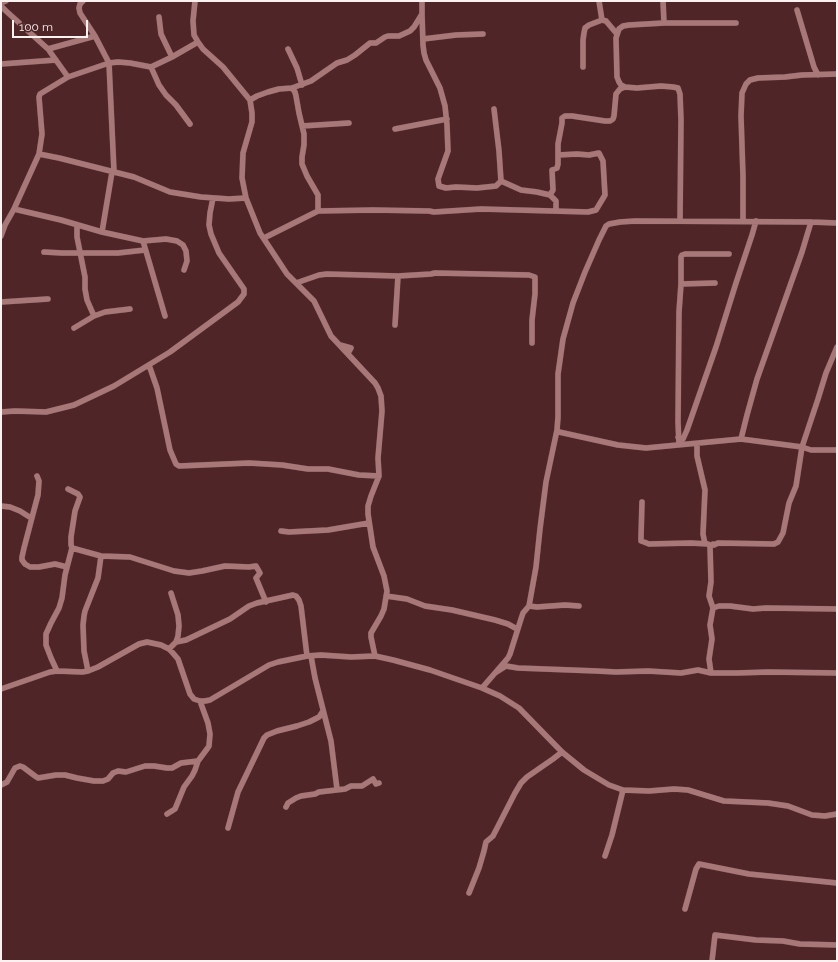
<!DOCTYPE html>
<html>
<head>
<meta charset="utf-8">
<style>
  body { margin:0 }
  #map { position:relative; width:838px; height:962px; overflow:hidden; background:#4f2527; font-family:Raleway,sans-serif }
  canvas { display:block }
  .frame { position:absolute; inset:0; border:2px solid #fcf1f1; pointer-events:none }
  .scale { position:absolute; left:12px; top:20px; width:76px; height:18px; box-sizing:border-box; border:2px solid #fcf1f1; border-top:0; padding-left:5px; font-size:12px; line-height:14px; white-space:nowrap; color:#fcf1f1; -webkit-text-stroke:3px #4f2527; paint-order:stroke }
</style>
</head>
<body>
<div id="map">
<canvas width="838" height="962"></canvas>
<div class="frame"></div>
<div class="scale">100 m</div>
</div>
<script>
const context = document.querySelector('canvas').getContext('2d');
context.lineJoin = 'round';
function toPath(rows) {
  const path = new Path2D();
  for (const r of rows) {
    path.moveTo(r[0], r[1]);
    for (let i = 2; i < r.length; i += 2) path.lineTo(r[i], r[i + 1]);
  }
  return path;
}
function trace(path, color, width, dash) {
  context.strokeStyle = color;
  context.lineWidth = width;
  context.lineCap = dash ? 'butt' : 'round';
  context.setLineDash(dash || []);
  context.stroke(path);
}
const minor = toPath([
  [83,1,80,4,79,8,80,13,95,36,109,63,114,172],
  [195,1,193,21,194,35,198,42,203,49,223,67,250,100,252,113,252,122,243,153,242,178,246,198,260,233,287,274,314,301,331,336,375,383,378,388,381,396,382,411,378,458,379,476,371,496,368,506,368,514,373,547,384,576,387,591,384,609,381,616,371,633,371,637,375,656],
  [599,1,602,20],
  [663,1,664,23,629,25,623,26,619,29,616,38,617,77,619,82,621,85,625,87,637,88,661,86,673,87,678,88,680,94,681,120,680,221],
  [1,3,6,1],
  [1,6,6,11,48,49,68,77],
  [797,10,814,67,818,75],
  [422,14,423,45,424,53,426,60,440,88,445,106,447,125,448,151,438,179,439,186,446,188,456,187,477,188,496,186,501,181,499,151,494,109],
  [159,17,161,34,172,57],
  [664,23,736,23],
  [423,39,456,35,483,34],
  [48,49,95,36],
  [288,49,297,68,302,85],
  [1,64,56,60],
  [151,67,159,85,166,95,176,105,190,124],
  [583,67,583,40,584,33,585,28,589,25,602,20,606,21,617,34],
  [292,88,295,92,296,96,299,113,304,134,304,145,302,157,302,164,307,176,318,195,318,211,373,210,429,211,434,212,481,209,588,212,596,210,605,195,603,161,599,153,589,155,577,154,558,155],
  [250,100,257,96,268,92,279,89,292,88,311,81,337,63,347,60,355,55,370,43,376,43,385,37,388,36,399,36,410,31,414,27,422,14,422,1],
  [302,126,349,123],
  [395,129,447,119],
  [39,154,59,158,134,177,170,192,201,197,229,199,246,198],
  [501,181,521,190,537,192,550,195],
  [14,209,61,220,102,232,143,241,166,239,177,241,183,245,186,251,187,261,184,270],
  [556,211,556,201,550,195,553,190,552,170,557,168,558,164,558,144,562,123,562,118,565,116,572,116,605,121,610,121,613,119,614,116,616,94,620,89,625,87],
  [743,221,743,176,741,116,742,93,746,84,750,80,758,78,785,77,802,75,837,74],
  [837,223,811,222,635,221,620,222,609,224,606,226,599,240,585,272,573,303,563,339,558,374,558,417,557,430,559,432,618,445,646,448,741,439,802,447,811,450,837,450],
  [77,225,77,237,85,277,85,289,87,300,94,316],
  [102,232,112,172],
  [1,236,5,225,14,209,39,154,42,134,39,97,40,94,68,77,109,63,118,62,130,63,151,67,172,57,198,42],
  [264,238,318,211],
  [143,241,165,316],
  [44,252,62,253,118,253,145,250],
  [296,283,299,282,319,275,327,274,398,276,431,274,435,273,529,275,535,277,535,294,532,320,532,343],
  [681,284,715,283],
  [1,302,48,299],
  [395,325,398,276],
  [74,328,94,316,105,312,130,309],
  [340,345,351,348,348,353],
  [149,365,157,388,170,450,176,464,179,466,249,463,282,465,308,469,328,469,359,475,379,476],
  [1,412,15,411,46,412,74,405,114,386,170,352,238,302,244,294,244,289,219,253,211,234,209,225,210,213,213,198],
  [678,437,683,439,687,430,716,347,736,283,752,235,756,221],
  [741,439,747,415,757,379,802,252,811,222],
  [697,444,697,456,705,490,703,534,705,544],
  [679,445,678,422,679,312,681,284,681,257,682,255,685,254,729,254],
  [37,476,39,481,38,495,34,510,24,548,22,557,22,560,25,564,30,567,39,567,55,564,67,567],
  [68,489,78,494,80,497,75,511,71,537,71,545,72,548,101,556,130,557,174,571,189,573,202,571,225,566,249,567,256,566,260,573,256,578,266,602],
  [642,502,641,537,641,541,644,542,649,544,691,543,708,544,710,546,713,544,714,545,718,543,774,544,778,542,783,533,789,503,796,486,802,447,818,399,826,373,837,347],
  [1,506,10,507,20,511,31,518],
  [281,531,289,532,328,530,369,523],
  [710,546,711,582,709,596,713,608,710,625,712,639,709,659,711,673],
  [171,593,178,615,179,626,178,636,176,642],
  [386,596,407,599,425,606,452,610,495,620,508,624,517,629],
  [529,606,536,567,540,529,546,482,557,430],
  [713,608,719,606,730,606,753,609,766,608,837,609],
  [169,649,176,642,186,640,230,619,249,606,257,603,293,595,296,596,299,600,301,606,307,656],
  [311,656,315,678,331,741,337,789],
  [57,671,51,658,46,645,46,634,51,623,59,608,62,598,65,575,72,548],
  [88,671,84,651,83,625,84,616,85,611,98,578,101,556],
  [495,673,506,666,518,668,597,671,616,672,648,671,681,673,698,670,711,673,737,673,768,672,837,673],
  [482,688,508,658,510,654,521,619,523,613,529,606,537,607,565,605,579,606],
  [1,689,50,672,57,671,82,672,88,671,98,667,139,644,147,642,161,645,169,649,172,652,178,659,190,694,194,699,200,701,205,701,210,700,269,665,278,662,307,656,321,655,351,657,375,656,393,660,430,670,482,688,500,696,519,708,562,752,584,770,609,785,623,790,649,791,674,789,688,790,724,801,768,803,788,806,812,815,825,816,837,814],
  [1,785,7,782,15,768,20,766,23,767,35,776,38,778,56,775,65,775,77,778,94,781,103,781,108,779,113,773,118,771,126,772,145,766,154,766,167,768,172,768,181,763,198,761],
  [286,807,288,803,296,798,301,796,315,794,319,792,345,789,351,786,362,786,373,779,376,784,379,783],
  [167,814,175,809,184,787,192,776,195,770,198,761,207,749,209,746,210,734,208,723,200,701],
  [228,828,238,792,264,738,267,735,277,731,297,726,309,722,319,717,323,711],
  [605,856,612,835,623,790],
  [469,893,479,868,484,851,486,842,493,836,515,793,521,783,527,777,553,759,562,752],
  [685,909,696,869,699,864,749,874,837,883],
  [712,961,715,935,756,940,783,941,800,944,837,945]
]);
trace(minor, '#634346', 6);
trace(minor, '#a87778', 5.5);
</script>
</body>
</html>
